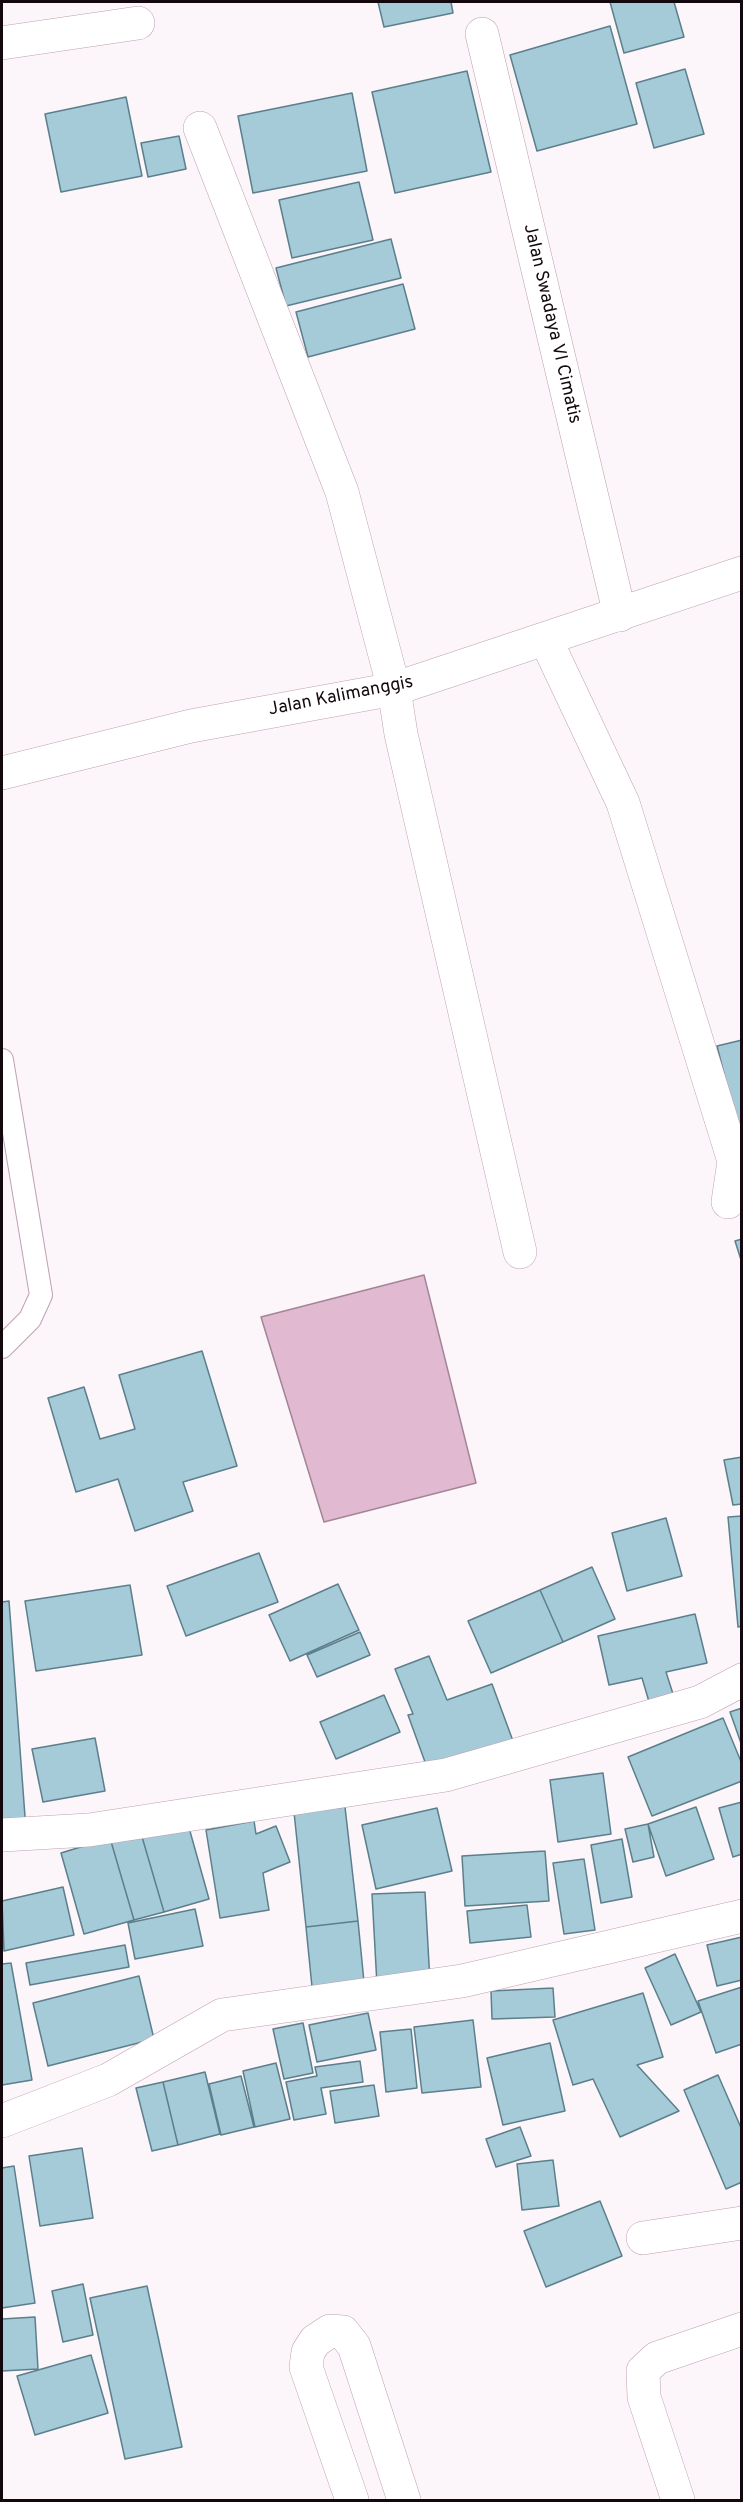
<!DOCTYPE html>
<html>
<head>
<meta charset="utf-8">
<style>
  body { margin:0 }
  #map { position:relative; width:743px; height:2502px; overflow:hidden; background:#fcf5f9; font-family:Overpass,sans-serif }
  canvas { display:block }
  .frame { position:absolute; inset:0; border:3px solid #12080e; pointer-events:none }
</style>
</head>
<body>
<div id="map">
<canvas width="743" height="2502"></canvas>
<div class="frame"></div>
</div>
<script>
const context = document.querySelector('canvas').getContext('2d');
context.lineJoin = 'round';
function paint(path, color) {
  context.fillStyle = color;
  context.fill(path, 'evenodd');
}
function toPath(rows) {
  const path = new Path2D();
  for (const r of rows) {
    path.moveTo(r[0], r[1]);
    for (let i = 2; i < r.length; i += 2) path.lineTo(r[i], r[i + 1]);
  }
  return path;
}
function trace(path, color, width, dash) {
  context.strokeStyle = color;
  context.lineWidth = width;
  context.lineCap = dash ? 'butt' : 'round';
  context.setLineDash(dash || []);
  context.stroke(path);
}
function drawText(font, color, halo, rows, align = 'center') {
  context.font = font + ' Overpass,sans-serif';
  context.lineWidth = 4.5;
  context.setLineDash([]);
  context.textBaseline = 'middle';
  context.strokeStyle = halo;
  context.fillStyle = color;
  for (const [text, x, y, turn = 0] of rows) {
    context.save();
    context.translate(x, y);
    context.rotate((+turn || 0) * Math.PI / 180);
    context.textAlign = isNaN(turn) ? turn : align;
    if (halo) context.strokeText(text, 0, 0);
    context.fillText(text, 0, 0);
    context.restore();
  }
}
const water = toPath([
  [424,1275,476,1483,324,1522,261,1317,424,1275]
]);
paint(water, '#e1bad1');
trace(water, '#a38596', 1.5);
const building = toPath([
  [378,2,451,2,453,13,384,27,378,2],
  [610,2,674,2,684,37,624,53,610,2],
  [610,26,637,124,537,151,510,55,610,26],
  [685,69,704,134,654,148,636,83,685,69],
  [467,71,491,172,395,193,372,92,467,71],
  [352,93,367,171,253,193,238,116,352,93],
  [126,97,142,176,61,192,45,114,126,97],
  [179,136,186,169,148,177,141,143,179,136],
  [359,182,373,240,292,258,279,200,359,182],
  [391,239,401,278,286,306,276,268,391,239],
  [403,284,415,329,308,357,296,312,403,284],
  [742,1040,742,1145,717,1046,742,1040],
  [742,1239,742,1263,735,1241,742,1239],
  [202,1351,237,1466,183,1482,193,1511,135,1531,118,1479,76,1492,48,1398,84,1387,100,1439,135,1429,119,1375,202,1351],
  [742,1457,742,1504,733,1505,724,1460,742,1457],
  [742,1516,742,1626,738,1627,728,1517,742,1516],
  [666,1518,682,1576,627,1591,612,1533,666,1518],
  [259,1553,278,1602,186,1636,167,1586,259,1553],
  [592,1567,615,1619,563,1642,540,1590,592,1567],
  [338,1584,359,1630,290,1661,269,1615,338,1584],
  [130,1585,142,1655,36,1671,25,1601,130,1585],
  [540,1590,563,1642,491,1673,468,1621,540,1590],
  [9,1601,26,1830,2,1832,2,1602,9,1601],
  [695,1614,707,1663,666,1672,674,1697,650,1705,642,1678,609,1685,598,1636,695,1614],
  [360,1632,370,1655,317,1677,307,1655,360,1632],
  [429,1656,447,1700,492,1684,513,1741,429,1773,408,1715,413,1714,395,1669,429,1656],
  [384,1695,400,1732,336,1759,320,1722,384,1695],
  [742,1708,742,1746,730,1712,742,1708],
  [723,1718,742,1764,742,1781,652,1816,628,1757,723,1718],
  [95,1738,105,1791,43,1802,32,1749,95,1738],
  [603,1773,611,1834,558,1842,550,1780,603,1773],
  [742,1802,742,1854,733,1857,719,1808,742,1802],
  [345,1807,358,1921,306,1927,294,1812,345,1807],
  [696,1807,714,1859,666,1876,648,1824,696,1807],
  [437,1808,452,1871,376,1889,362,1825,437,1808],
  [186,1817,209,1899,164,1912,140,1830,186,1817],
  [254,1821,256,1834,276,1826,290,1862,263,1873,269,1910,220,1918,206,1830,254,1821],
  [648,1824,654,1857,633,1862,625,1829,648,1824],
  [140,1830,164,1912,134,1920,110,1838,140,1830],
  [110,1838,134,1920,84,1934,61,1853,110,1838],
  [622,1839,632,1897,601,1903,591,1845,622,1839],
  [545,1851,549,1901,465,1906,462,1856,545,1851],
  [584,1859,595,1930,564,1934,553,1863,584,1859],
  [63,1887,74,1935,4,1951,2,1901,63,1887],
  [425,1892,430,1982,377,1985,372,1894,425,1892],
  [527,1905,531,1937,470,1943,467,1911,527,1905],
  [195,1909,203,1946,135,1959,128,1923,195,1909],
  [358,1921,365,1992,313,1997,306,1927,358,1921],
  [742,1937,742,1980,717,1986,707,1945,742,1937],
  [125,1945,129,1967,30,1985,26,1963,125,1945],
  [675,1954,701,2012,671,2025,645,1968,675,1954],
  [11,1963,32,2080,2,2085,2,1964,11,1963],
  [139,1976,154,2039,48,2066,33,2003,139,1976],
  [742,1987,742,2044,716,2053,698,2001,742,1987],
  [553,1988,555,2017,492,2019,491,1991,553,1988],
  [643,1993,663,2057,637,2065,679,2111,620,2137,593,2079,573,2085,553,2020,643,1993],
  [368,2013,376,2050,317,2062,309,2025,368,2013],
  [473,2020,481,2087,422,2093,414,2027,473,2020],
  [303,2023,313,2073,284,2079,273,2029,303,2023],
  [411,2029,417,2088,386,2092,380,2032,411,2029],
  [550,2043,565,2111,503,2125,487,2058,550,2043],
  [360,2061,363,2082,321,2088,326,2114,294,2120,286,2082,317,2076,315,2067,360,2061],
  [276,2063,290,2119,255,2127,243,2071,276,2063],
  [205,2072,220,2134,178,2145,163,2082,205,2072],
  [718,2075,742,2130,742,2182,726,2189,684,2090,718,2075],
  [241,2076,254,2127,221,2135,209,2084,241,2076],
  [163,2082,178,2145,152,2151,136,2088,163,2082],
  [374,2085,379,2116,335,2123,330,2091,374,2085],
  [520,2127,531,2156,496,2167,486,2139,520,2127],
  [82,2148,93,2218,40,2226,29,2156,82,2148],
  [553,2160,559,2206,522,2210,517,2164,553,2160],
  [14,2166,35,2303,2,2308,2,2168,14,2166],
  [600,2201,622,2256,546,2287,524,2231,600,2201],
  [83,2284,93,2335,63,2342,52,2291,83,2284],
  [147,2286,182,2447,125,2459,90,2298,147,2286],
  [35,2317,38,2369,2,2371,2,2319,35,2317],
  [91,2355,108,2413,35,2435,17,2376,91,2355]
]);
paint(building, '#a5cad8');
trace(building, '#5c7f8c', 1.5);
const lane = toPath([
  [2,1060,41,1295,30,1319,2,1347]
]);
const street = toPath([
  [482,34,620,615],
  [2,43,138,23],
  [200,128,342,492,394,689,401,734,520,1252],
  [546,640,623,803,734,1161,728,1202],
  [2,1835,89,1830,446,1775,700,1702,742,1680],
  [2,2121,108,2080,222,2015,462,1981,742,1916],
  [643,2238,742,2223],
  [352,2500,306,2367,308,2352,315,2341,330,2331,343,2332,354,2346,404,2500],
  [678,2500,644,2397,643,2371,657,2358,742,2329]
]);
const secondary = toPath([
  [2,773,191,726,394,689,742,573]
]);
trace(lane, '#bfa0b2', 24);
trace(street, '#bfa0b2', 34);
trace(secondary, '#bfa0b2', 34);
trace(lane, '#fff', 22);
trace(street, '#fff', 33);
trace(secondary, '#fff', 33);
drawText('18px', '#12080e', '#fff', [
  ["Jalan Swadaya VI Cimatis",551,324,77],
  ["Jalan Kalimanggis",341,697,-11]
]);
</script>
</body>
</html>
